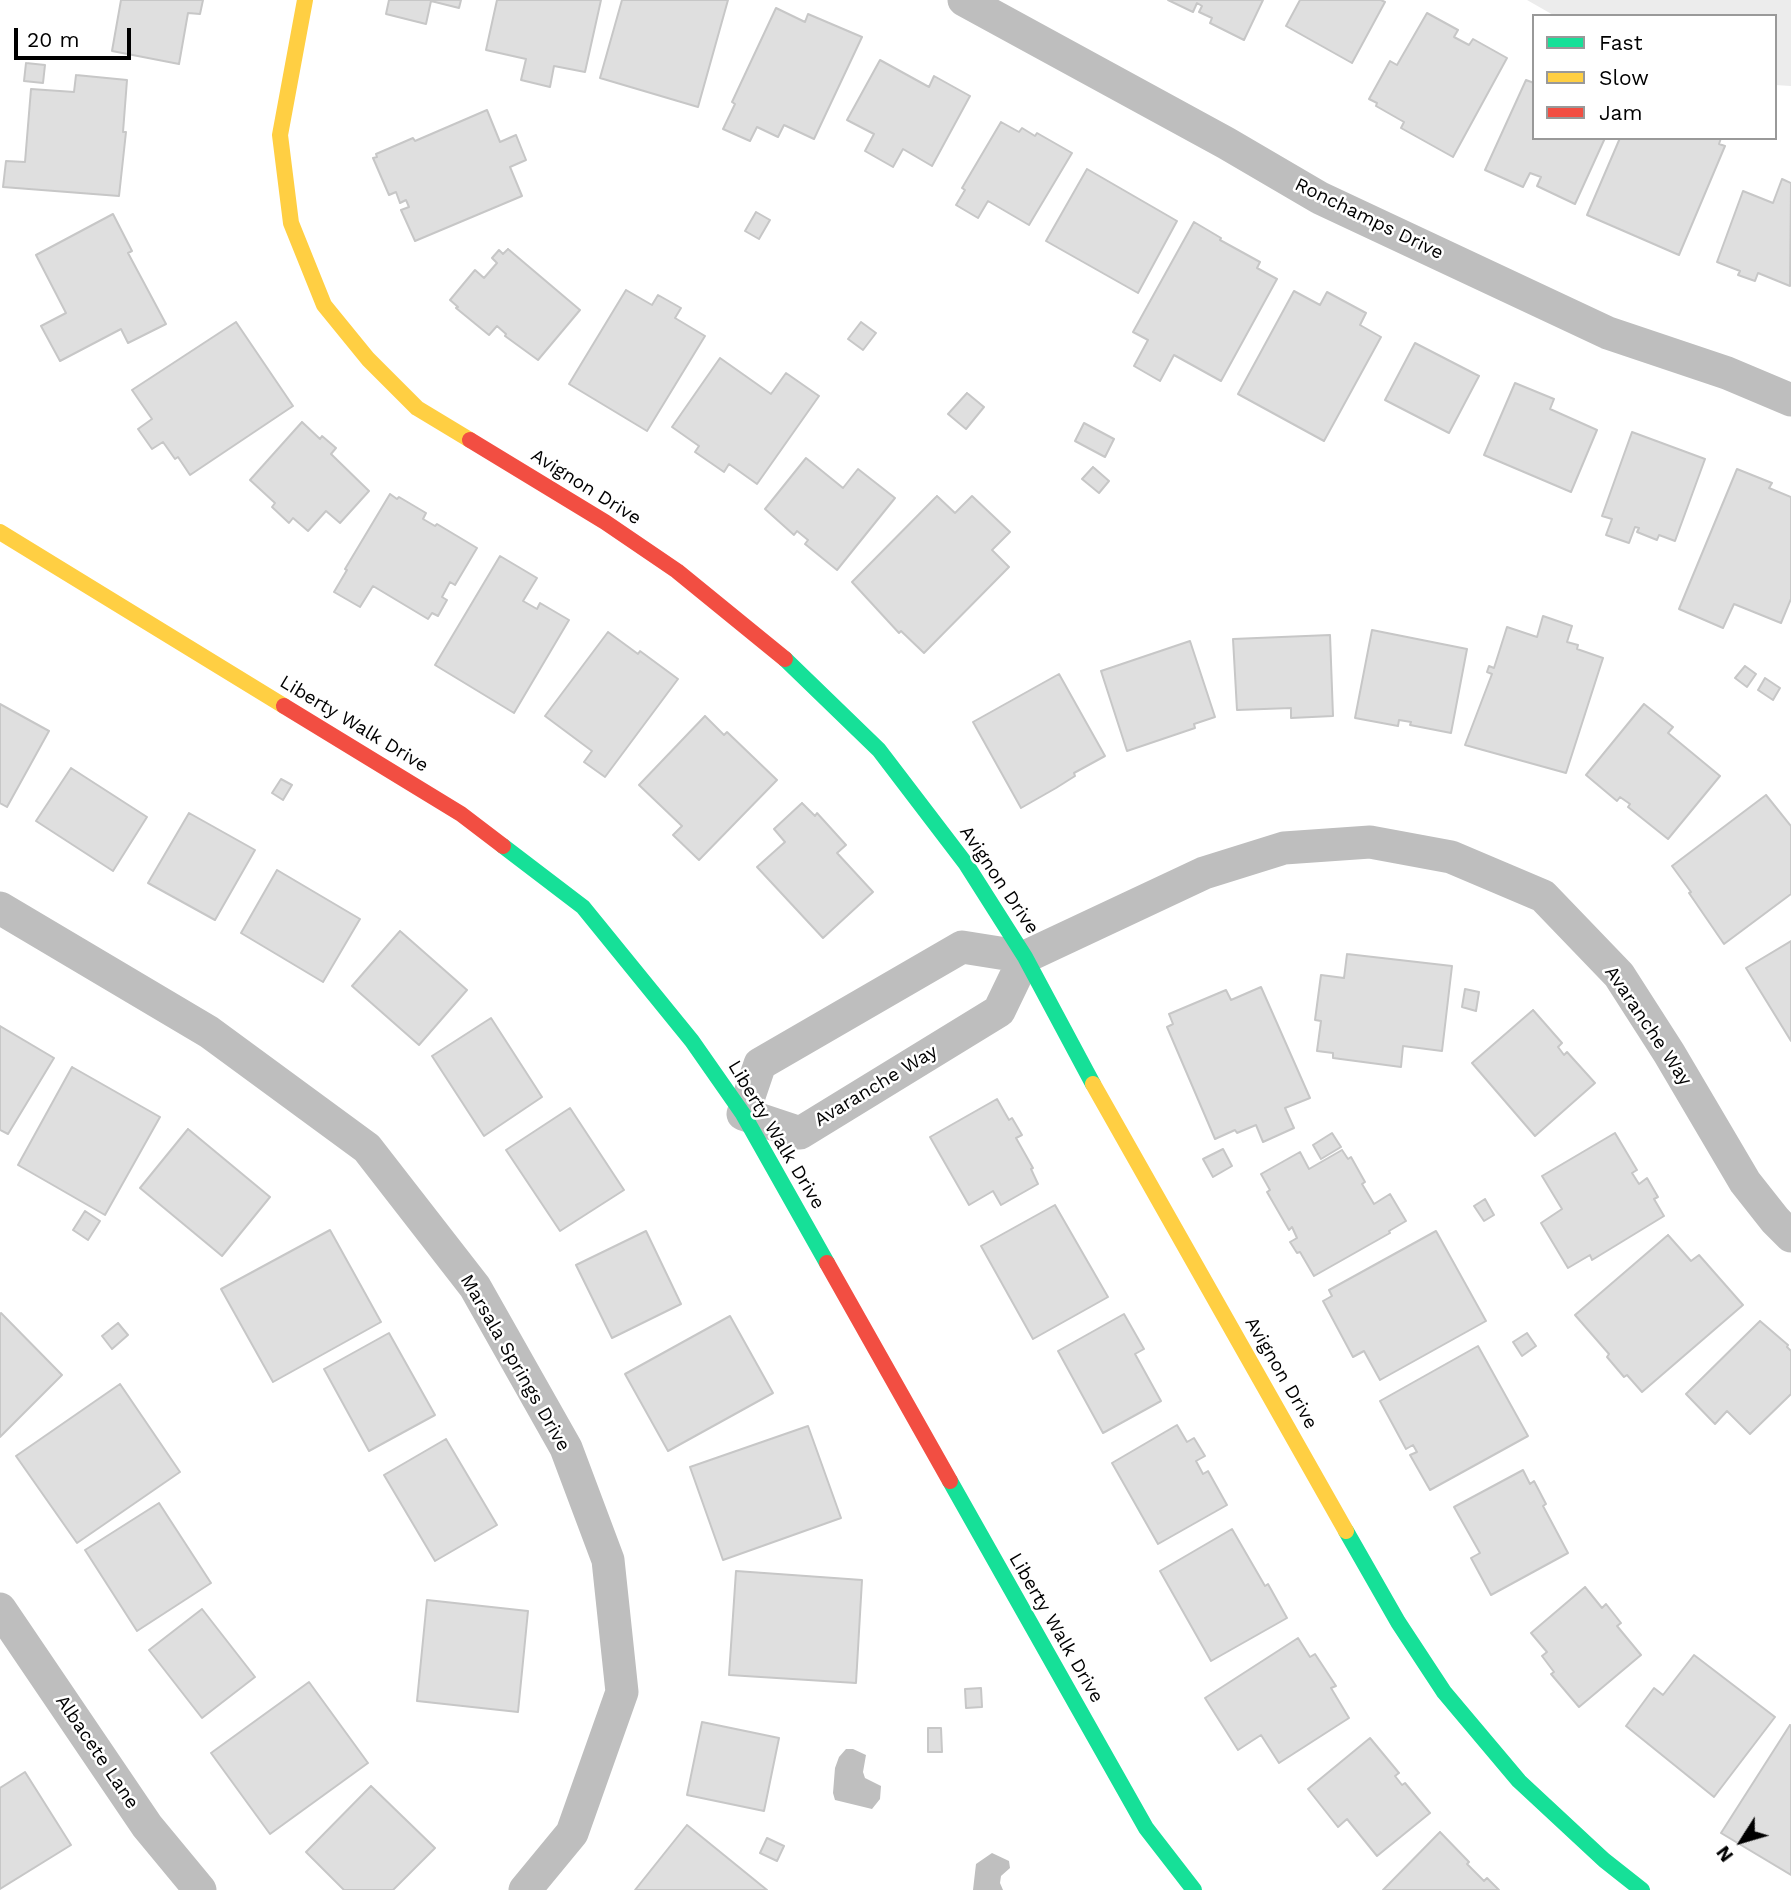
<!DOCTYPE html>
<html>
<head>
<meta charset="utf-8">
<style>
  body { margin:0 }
  #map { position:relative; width:1791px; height:1890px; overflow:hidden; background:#fff; font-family:"Work Sans",sans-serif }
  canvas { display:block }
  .legend { position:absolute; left:1532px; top:14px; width:245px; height:126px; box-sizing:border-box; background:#fff; border:2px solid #999; margin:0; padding:9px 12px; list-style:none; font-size:21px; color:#000 }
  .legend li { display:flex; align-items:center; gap:14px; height:35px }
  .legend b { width:35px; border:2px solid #999 }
  .north { position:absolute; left:1707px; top:1806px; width:70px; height:70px; -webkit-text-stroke:5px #fff; paint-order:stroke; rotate:233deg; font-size:19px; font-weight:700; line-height:28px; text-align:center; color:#000 }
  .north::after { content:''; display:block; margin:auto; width:24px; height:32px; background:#000; clip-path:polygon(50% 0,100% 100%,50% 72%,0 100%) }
  .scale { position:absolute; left:14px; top:28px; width:117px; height:32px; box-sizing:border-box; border:4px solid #000; border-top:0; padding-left:9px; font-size:21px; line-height:24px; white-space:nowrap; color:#000; -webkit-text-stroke:5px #fff; paint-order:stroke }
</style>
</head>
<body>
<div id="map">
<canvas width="1791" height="1890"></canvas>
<ul class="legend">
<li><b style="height:9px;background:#16e098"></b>Fast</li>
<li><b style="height:9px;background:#ffcf43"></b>Slow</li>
<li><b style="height:9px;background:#f24e42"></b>Jam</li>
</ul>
<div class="north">N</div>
<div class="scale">20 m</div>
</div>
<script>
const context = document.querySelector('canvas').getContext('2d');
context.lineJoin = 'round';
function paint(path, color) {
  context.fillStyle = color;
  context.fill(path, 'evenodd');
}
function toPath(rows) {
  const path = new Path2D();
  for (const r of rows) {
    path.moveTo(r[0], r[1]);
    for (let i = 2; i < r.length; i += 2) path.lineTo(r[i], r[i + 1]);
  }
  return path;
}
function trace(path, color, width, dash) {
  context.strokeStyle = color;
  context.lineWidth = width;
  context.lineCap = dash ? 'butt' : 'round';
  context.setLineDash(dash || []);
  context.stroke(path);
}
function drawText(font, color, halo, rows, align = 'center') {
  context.font = font + ' "Work Sans",sans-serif';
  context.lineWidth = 5;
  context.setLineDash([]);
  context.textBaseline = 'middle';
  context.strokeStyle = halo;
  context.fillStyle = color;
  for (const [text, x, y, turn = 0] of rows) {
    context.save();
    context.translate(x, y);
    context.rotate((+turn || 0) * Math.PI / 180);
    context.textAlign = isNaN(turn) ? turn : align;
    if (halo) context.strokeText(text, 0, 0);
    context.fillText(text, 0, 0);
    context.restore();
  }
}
paint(toPath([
  [1527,0,1791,0,1791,86,1775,85,1775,16,1555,16]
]), '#ececec');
paint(toPath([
  [846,1749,853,1749,866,1755,863,1772,865,1778,881,1786,880,1799,872,1809,835,1800,833,1793,835,1768,839,1757],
  [992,1853,1009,1861,1010,1868,1001,1876,1000,1883,1003,1890,973,1890,976,1864]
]), '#bfbfbf');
const building = toPath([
  [121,0,203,0,200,14,188,13,179,64,112,51,121,0],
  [389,0,461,0,459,8,431,1,426,24,386,14,389,0],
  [497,0,601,0,585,72,554,66,550,87,521,80,526,59,486,50,497,0],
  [622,0,728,0,698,107,600,78,622,0],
  [1168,0,1263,0,1244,40,1210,23,1212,18,1199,12,1202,6,1197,3,1193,12,1168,0],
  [1300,0,1381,0,1385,2,1352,63,1286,26,1300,0],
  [776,8,805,22,808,14,862,37,814,139,784,125,778,137,757,127,750,141,723,129,735,104,732,102,776,8],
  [1427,13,1458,30,1454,37,1469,45,1473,39,1507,58,1453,157,1401,128,1404,122,1376,106,1377,103,1369,99,1390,61,1397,65,1427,13],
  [880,60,929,87,934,76,970,96,932,166,903,149,893,167,865,151,874,134,847,120,880,60],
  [26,63,45,65,43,83,24,81,26,63],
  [76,75,127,80,123,132,126,132,119,196,3,187,6,161,25,162,31,89,74,92,76,75],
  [1526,80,1534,83,1534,138,1605,138,1575,204,1537,186,1541,177,1530,173,1523,187,1485,170,1526,80],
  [487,110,500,142,516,135,526,160,510,167,522,196,415,241,401,210,409,207,406,200,400,203,396,192,389,195,373,158,377,157,376,154,413,138,415,141,487,110],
  [1001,122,1019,132,1022,128,1035,136,1037,133,1072,153,1029,225,988,201,978,218,956,205,965,190,962,188,1001,122],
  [1620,138,1721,138,1719,144,1725,146,1679,255,1587,215,1620,138],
  [1087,169,1177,221,1138,293,1046,241,1087,169],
  [1782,179,1791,183,1790,286,1758,273,1755,281,1738,275,1740,271,1717,262,1743,191,1773,203,1782,179],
  [756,212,770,220,759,239,745,231,756,212],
  [113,214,132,251,128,253,166,324,128,343,121,329,60,361,41,326,66,313,36,255,113,214],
  [1194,222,1221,238,1220,240,1260,262,1257,268,1277,279,1221,381,1174,355,1160,381,1134,366,1148,340,1133,332,1194,222],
  [508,249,580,310,538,360,505,336,506,334,497,326,489,335,456,308,458,307,450,300,475,270,484,278,497,263,492,258,499,250,503,254,508,249],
  [626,290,652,305,658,295,681,308,675,318,705,336,647,431,569,384,626,290],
  [1294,291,1320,305,1327,292,1366,313,1360,325,1381,337,1324,441,1238,394,1294,291],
  [236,322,293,406,190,475,178,457,175,459,163,442,152,449,138,429,152,419,132,390,236,322],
  [861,322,876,333,863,350,848,339,861,322],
  [1415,343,1479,376,1449,433,1385,400,1415,343],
  [720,358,771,394,786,373,819,396,757,484,729,464,724,472,695,452,699,446,672,427,720,358],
  [1515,383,1554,399,1550,409,1597,430,1571,492,1484,455,1515,383],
  [967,393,984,407,966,429,948,414,967,393],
  [302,422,320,439,322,436,336,448,331,454,369,491,340,523,326,511,308,531,293,518,289,523,272,507,275,503,250,480,302,422],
  [1084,423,1114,439,1105,457,1075,441,1084,423],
  [1632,432,1705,459,1675,541,1659,535,1657,540,1637,532,1639,528,1635,527,1629,543,1606,535,1612,519,1602,516,1632,432],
  [806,458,843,488,858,469,895,498,837,570,805,544,808,540,797,531,794,535,765,509,806,458],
  [1093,467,1109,481,1099,493,1082,479,1093,467],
  [1737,469,1772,483,1769,488,1791,497,1791,599,1781,623,1734,604,1723,628,1679,609,1737,469],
  [390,494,397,499,399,497,426,513,423,519,435,526,437,524,477,548,455,585,450,582,442,597,447,600,438,616,432,613,428,619,373,586,360,607,334,592,347,570,345,569,390,494],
  [937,496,955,513,972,496,1010,532,992,550,1009,567,924,653,901,631,899,633,852,582,937,496],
  [500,556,537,578,523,601,537,609,540,603,569,620,514,713,435,665,500,556],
  [1543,616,1572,626,1567,642,1578,645,1577,649,1603,658,1566,773,1465,745,1492,674,1487,672,1489,666,1494,668,1507,627,1537,637,1543,616],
  [1372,630,1467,649,1451,733,1410,725,1411,722,1399,720,1398,726,1355,718,1372,630],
  [608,632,638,654,640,651,678,679,605,777,584,762,592,751,545,716,608,632],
  [1330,635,1333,716,1291,718,1291,708,1237,710,1233,639,1330,635],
  [1190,641,1215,717,1194,724,1195,728,1127,751,1101,671,1190,641],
  [1745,666,1756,674,1747,687,1735,678,1745,666],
  [1059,674,1105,756,1074,773,1075,776,1056,788,1021,808,973,722,1059,674],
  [1765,678,1780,688,1773,700,1758,690,1765,678],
  [0,704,49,731,7,807,0,803,0,704],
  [1644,704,1673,727,1668,733,1720,776,1668,839,1628,807,1630,804,1620,797,1617,801,1586,775,1644,704],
  [705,716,724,735,727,732,777,780,699,860,673,835,682,826,639,785,705,716],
  [71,768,147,817,113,871,36,821,71,768],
  [281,779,292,785,283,800,272,793,281,779],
  [1766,795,1791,826,1791,894,1724,944,1689,893,1691,892,1672,866,1766,795],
  [802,803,815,816,817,813,846,845,837,853,873,892,823,938,757,867,785,842,774,829,802,803],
  [189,813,255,850,215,920,148,883,189,813],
  [277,870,360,919,323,982,241,933,277,870],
  [400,931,467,990,419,1045,352,986,400,931],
  [1791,941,1791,1041,1746,968,1791,941],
  [1347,954,1452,966,1442,1051,1403,1046,1401,1067,1333,1058,1333,1053,1317,1051,1321,1021,1315,1020,1321,975,1344,978,1347,954],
  [1261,987,1310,1098,1285,1108,1294,1128,1263,1142,1256,1125,1237,1133,1235,1130,1215,1139,1167,1027,1173,1024,1169,1014,1226,990,1231,1000,1261,987],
  [1465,989,1479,992,1476,1011,1462,1007,1465,989],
  [1533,1010,1562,1043,1558,1047,1564,1055,1567,1052,1595,1083,1535,1136,1472,1063,1533,1010],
  [491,1018,542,1097,484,1136,432,1056,491,1018],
  [0,1026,54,1058,8,1134,0,1130,0,1026],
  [72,1067,160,1117,105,1215,18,1165,72,1067],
  [997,1099,1009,1120,1012,1118,1022,1135,1016,1138,1033,1168,1031,1169,1038,1184,1001,1205,993,1191,969,1205,930,1137,997,1099],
  [570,1108,624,1190,560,1231,506,1150,570,1108],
  [188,1129,270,1197,222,1256,140,1188,188,1129],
  [1332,1133,1341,1147,1321,1159,1313,1145,1332,1133],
  [1615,1133,1637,1170,1632,1173,1639,1184,1647,1178,1658,1197,1654,1199,1664,1216,1592,1260,1590,1255,1568,1268,1541,1223,1562,1209,1542,1176,1615,1133],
  [1223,1149,1232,1166,1213,1177,1203,1159,1223,1149],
  [1342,1150,1348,1159,1351,1157,1365,1182,1362,1184,1374,1204,1390,1194,1406,1221,1389,1231,1390,1233,1314,1276,1300,1252,1297,1253,1290,1242,1297,1238,1292,1227,1289,1230,1267,1192,1270,1190,1261,1174,1300,1152,1309,1169,1342,1150],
  [1485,1199,1494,1215,1484,1221,1474,1206,1485,1199],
  [1055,1205,1108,1297,1033,1339,981,1246,1055,1205],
  [85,1211,100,1221,88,1240,73,1230,85,1211],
  [330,1230,381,1322,273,1382,221,1289,330,1230],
  [646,1231,681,1304,612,1338,576,1265,646,1231],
  [1436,1231,1486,1321,1380,1380,1364,1351,1353,1357,1323,1301,1332,1296,1329,1290,1436,1231],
  [1668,1235,1691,1261,1699,1255,1743,1305,1642,1392,1627,1375,1624,1377,1607,1357,1609,1354,1575,1315,1668,1235],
  [1,1313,62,1375,0,1437,0,1314,1,1313],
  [1124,1314,1144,1349,1135,1354,1161,1401,1103,1433,1058,1351,1124,1314],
  [730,1316,773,1393,668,1451,625,1374,730,1316],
  [1760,1321,1788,1345,1787,1347,1791,1351,1791,1394,1750,1434,1727,1411,1715,1424,1686,1394,1760,1321],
  [118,1323,128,1335,112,1349,102,1336,118,1323],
  [389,1333,435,1415,369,1451,324,1369,389,1333],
  [1527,1333,1536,1346,1522,1356,1513,1342,1527,1333],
  [1478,1346,1528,1436,1430,1490,1410,1455,1417,1452,1413,1445,1406,1449,1380,1401,1478,1346],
  [120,1384,180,1472,77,1543,16,1456,120,1384],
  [1177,1425,1187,1442,1194,1438,1205,1456,1196,1461,1203,1474,1208,1471,1227,1505,1158,1544,1112,1463,1177,1425],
  [808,1426,841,1518,723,1560,690,1467,808,1426],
  [446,1439,497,1525,435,1561,384,1475,446,1439],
  [1523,1470,1530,1484,1534,1481,1546,1504,1543,1506,1568,1553,1491,1595,1471,1558,1480,1553,1454,1507,1523,1470],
  [159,1503,211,1583,137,1631,85,1550,159,1503],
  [1232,1529,1265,1586,1268,1584,1287,1618,1211,1661,1160,1571,1232,1529],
  [736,1571,862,1580,856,1683,729,1675,736,1571],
  [1585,1587,1602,1608,1606,1604,1621,1623,1617,1626,1641,1655,1579,1707,1551,1674,1554,1672,1542,1656,1547,1652,1531,1633,1585,1587],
  [427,1600,528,1611,518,1712,417,1701,427,1600],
  [202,1609,255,1677,202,1718,149,1650,202,1609],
  [1298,1638,1310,1657,1315,1654,1336,1686,1331,1688,1349,1718,1279,1763,1261,1735,1238,1750,1205,1698,1298,1638],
  [1694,1655,1775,1717,1714,1797,1626,1726,1654,1688,1663,1695,1694,1655],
  [309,1682,368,1763,270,1834,211,1753,309,1682],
  [981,1688,982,1707,966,1708,965,1689,981,1688],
  [702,1722,779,1738,764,1811,687,1795,702,1722],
  [1790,1725,1791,1726,1791,1875,1721,1833,1790,1725],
  [928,1728,941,1728,942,1752,928,1752,928,1728],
  [1370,1738,1399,1773,1395,1776,1402,1785,1405,1783,1430,1813,1377,1856,1347,1819,1338,1827,1308,1789,1370,1738],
  [25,1772,71,1845,0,1889,0,1788,25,1772],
  [371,1786,435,1848,393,1890,344,1890,306,1852,371,1786],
  [687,1825,767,1890,635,1890,687,1825],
  [1440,1832,1469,1862,1467,1864,1484,1881,1487,1878,1499,1890,1383,1890,1440,1832],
  [767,1838,784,1846,777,1861,760,1853,767,1838]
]);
paint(building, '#dfdfdf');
trace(building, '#c7c7c7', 2);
trace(toPath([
  [964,0,1226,143,1320,198,1608,333,1727,373,1791,400],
  [0,908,209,1032,367,1148,475,1287,566,1448,608,1560,622,1692,572,1833,525,1890],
  [1025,957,999,1011,800,1133,743,1114,760,1064,962,947,1025,957,1204,873,1284,848,1370,842,1451,857,1543,896,1619,975,1669,1053,1745,1182,1775,1220,1791,1236],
  [0,1609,147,1826,200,1890]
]), '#bebebe', 33);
trace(toPath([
  [785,659,879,750,966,864,1025,957,1093,1084],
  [503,846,583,907,692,1041,743,1114,827,1263],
  [950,1481,1146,1828,1194,1890],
  [1346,1531,1398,1622,1444,1692,1519,1781,1604,1860,1642,1890]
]), '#16e098', 16);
trace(toPath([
  [305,0,280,135,291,223,324,305,368,359,417,408,470,440],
  [0,532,284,706],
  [1093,1084,1346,1531]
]), '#ffcf43', 16);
trace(toPath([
  [470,440,605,522,677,571,785,659],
  [284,706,461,814,503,846],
  [827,1263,950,1481]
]), '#f24e42', 16);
drawText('19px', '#000', '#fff', [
  ["Ronchamps Drive",1369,219,26],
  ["Avignon Drive",586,487,32],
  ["Liberty Walk Drive",354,724,31],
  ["Avignon Drive",999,880,56],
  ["Avaranche Way",1648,1026,56],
  ["Avaranche Way",876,1086,-31],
  ["Liberty Walk Drive",776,1135,59],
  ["Marsala Springs Drive",515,1363,60],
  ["Avignon Drive",1281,1373,60],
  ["Liberty Walk Drive",1056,1628,60],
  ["Albacete Lane",97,1752,56]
]);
</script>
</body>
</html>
